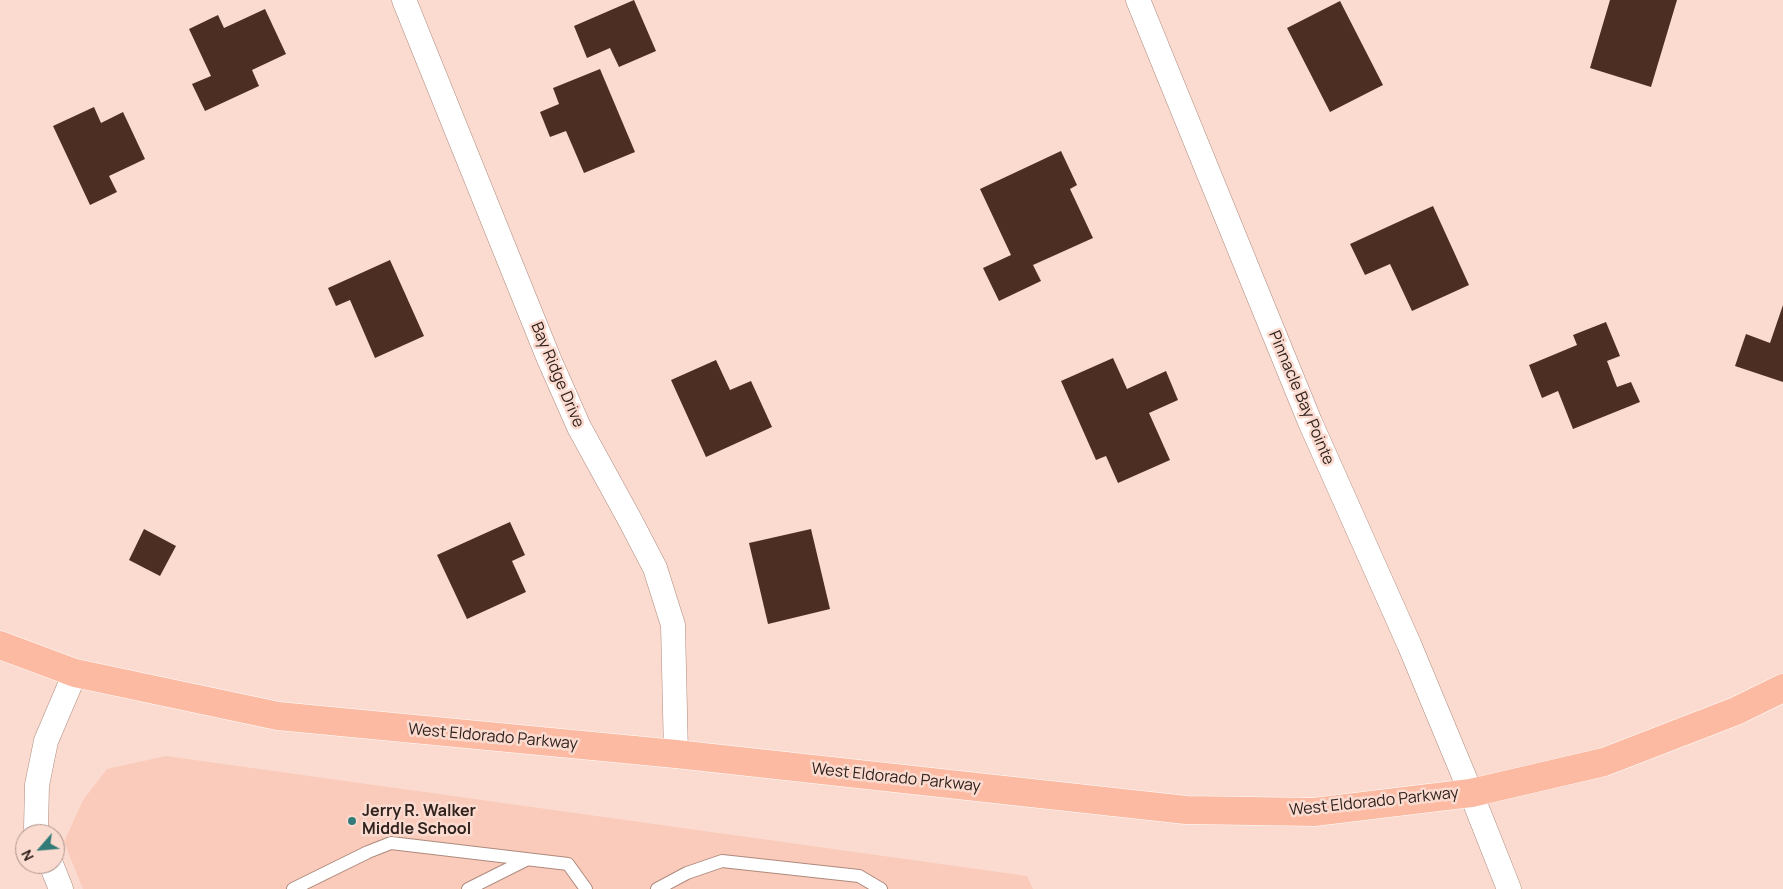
<!DOCTYPE html>
<html>
<head>
<meta charset="utf-8">
<style>
  body { margin:0 }
  #map { position:relative; width:1783px; height:889px; overflow:hidden; background:#fbdbd0; font-family:Manrope,sans-serif }
  canvas { display:block }
  .north { position:absolute; left:15px; top:824px; width:50px; height:50px; box-sizing:border-box; background:#fbdbd0; border:1px solid #aa9188; border-radius:50%; rotate:243deg; font-size:14px; font-weight:700; line-height:20px; text-align:center; color:#30221d }
  .north::after { content:''; display:block; margin:auto; width:18px; height:22px; background:#337b78; clip-path:polygon(50% 0,100% 100%,50% 72%,0 100%) }
</style>
</head>
<body>
<div id="map">
<canvas width="1783" height="889"></canvas>
<div class="north">N</div>
</div>
<script>
const context = document.querySelector('canvas').getContext('2d');
context.lineJoin = 'round';
function paint(path, color) {
  context.fillStyle = color;
  context.fill(path, 'evenodd');
}
function toPath(rows) {
  const path = new Path2D();
  for (const r of rows) {
    path.moveTo(r[0], r[1]);
    for (let i = 2; i < r.length; i += 2) path.lineTo(r[i], r[i + 1]);
  }
  return path;
}
function trace(path, color, width, dash) {
  context.strokeStyle = color;
  context.lineWidth = width;
  context.lineCap = dash ? 'butt' : 'round';
  context.setLineDash(dash || []);
  context.stroke(path);
}
function drawText(font, color, halo, rows, align = 'center') {
  context.font = font + ' Manrope,sans-serif';
  context.lineWidth = 5;
  context.setLineDash([]);
  context.textBaseline = 'middle';
  context.strokeStyle = halo;
  context.fillStyle = color;
  for (const [text, x, y, turn = 0] of rows) {
    context.save();
    context.translate(x, y);
    context.rotate((+turn || 0) * Math.PI / 180);
    context.textAlign = isNaN(turn) ? turn : align;
    if (halo) context.strokeText(text, 0, 0);
    context.fillText(text, 0, 0);
    context.restore();
  }
}
paint(toPath([
  [166,756,1027,876,1033,889,83,889,64,842,83,800,107,769]
]), '#facbba');
paint(toPath([
  [634,0,656,51,619,67,610,48,587,58,574,26],
  [1610,0,1677,0,1651,87,1590,68],
  [1340,1,1383,85,1330,112,1287,28],
  [265,9,286,54,252,70,259,86,205,111,192,84,211,76,189,29,218,15,224,28],
  [600,69,635,152,584,173,566,131,550,137,540,112,559,104,553,88],
  [94,107,101,123,123,112,145,159,109,176,117,192,90,205,53,126],
  [1061,151,1077,185,1070,189,1093,238,1033,265,1041,281,999,301,983,268,1011,255,980,189],
  [1433,206,1469,285,1412,311,1390,264,1365,275,1350,244],
  [390,260,424,336,375,358,350,300,336,306,328,288],
  [1783,305,1783,382,1735,366,1746,334,1770,343],
  [1606,322,1620,356,1607,361,1617,387,1631,382,1640,402,1573,429,1558,391,1542,398,1529,365,1577,345,1573,335],
  [1113,358,1127,389,1166,371,1178,400,1149,413,1170,460,1118,483,1106,456,1096,460,1061,381],
  [716,360,730,390,751,381,772,427,706,457,671,380],
  [510,522,525,555,512,561,526,592,467,619,437,555],
  [144,529,176,546,160,576,129,560],
  [811,529,830,609,768,624,749,543]
]), '#4c2e23');
const service = toPath([
  [293,889,368,852,391,843,568,864,586,889],
  [468,889,526,860],
  [657,889,687,873,722,861,859,876,881,889]
]);
const minor = toPath([
  [404,0,549,359,579,427,630,520,655,568,673,625,676,754],
  [1138,0,1310,422,1409,644,1471,793,1509,889],
  [39,834,36,828,37,785,46,741,75,673],
  [51,864,61,889]
]);
const primary = toPath([
  [0,645,75,673,278,716,676,754,1186,810,1314,812,1471,793,1604,762,1736,711,1783,688]
]);
trace(service, '#ae8a7d', 14);
trace(minor, '#ae8a7d', 25);
trace(primary, '#fff', 29);
trace(service, '#fff', 12);
trace(minor, '#fff', 24);
trace(primary, '#fbbaa1', 28);
for (const [x, y, r, color] of [
  [352,821,5,"#337b78"]
]) {
  const dot = new Path2D();
  dot.arc(x, y, r, 0, 2 * Math.PI);
  context.fillStyle = color;
  context.fill(dot);
  trace(dot, '#fbdbd0', 2);
}
drawText('16px', '#30221d', '#fbdbd0', [
  ["Bay Ridge Drive",557,375,67],
  ["Pinnacle Bay Pointe",1301,398,67],
  ["West Eldorado Parkway",493,737,5],
  ["West Eldorado Parkway",896,778,6],
  ["West Eldorado Parkway",1374,802,-6]
]);
drawText('bold 16px', '#30221d', '#fbdbd0', [
  ["Jerry R. Walker",362,812],
  ["Middle School",362,830]
], 'left');
</script>
</body>
</html>
